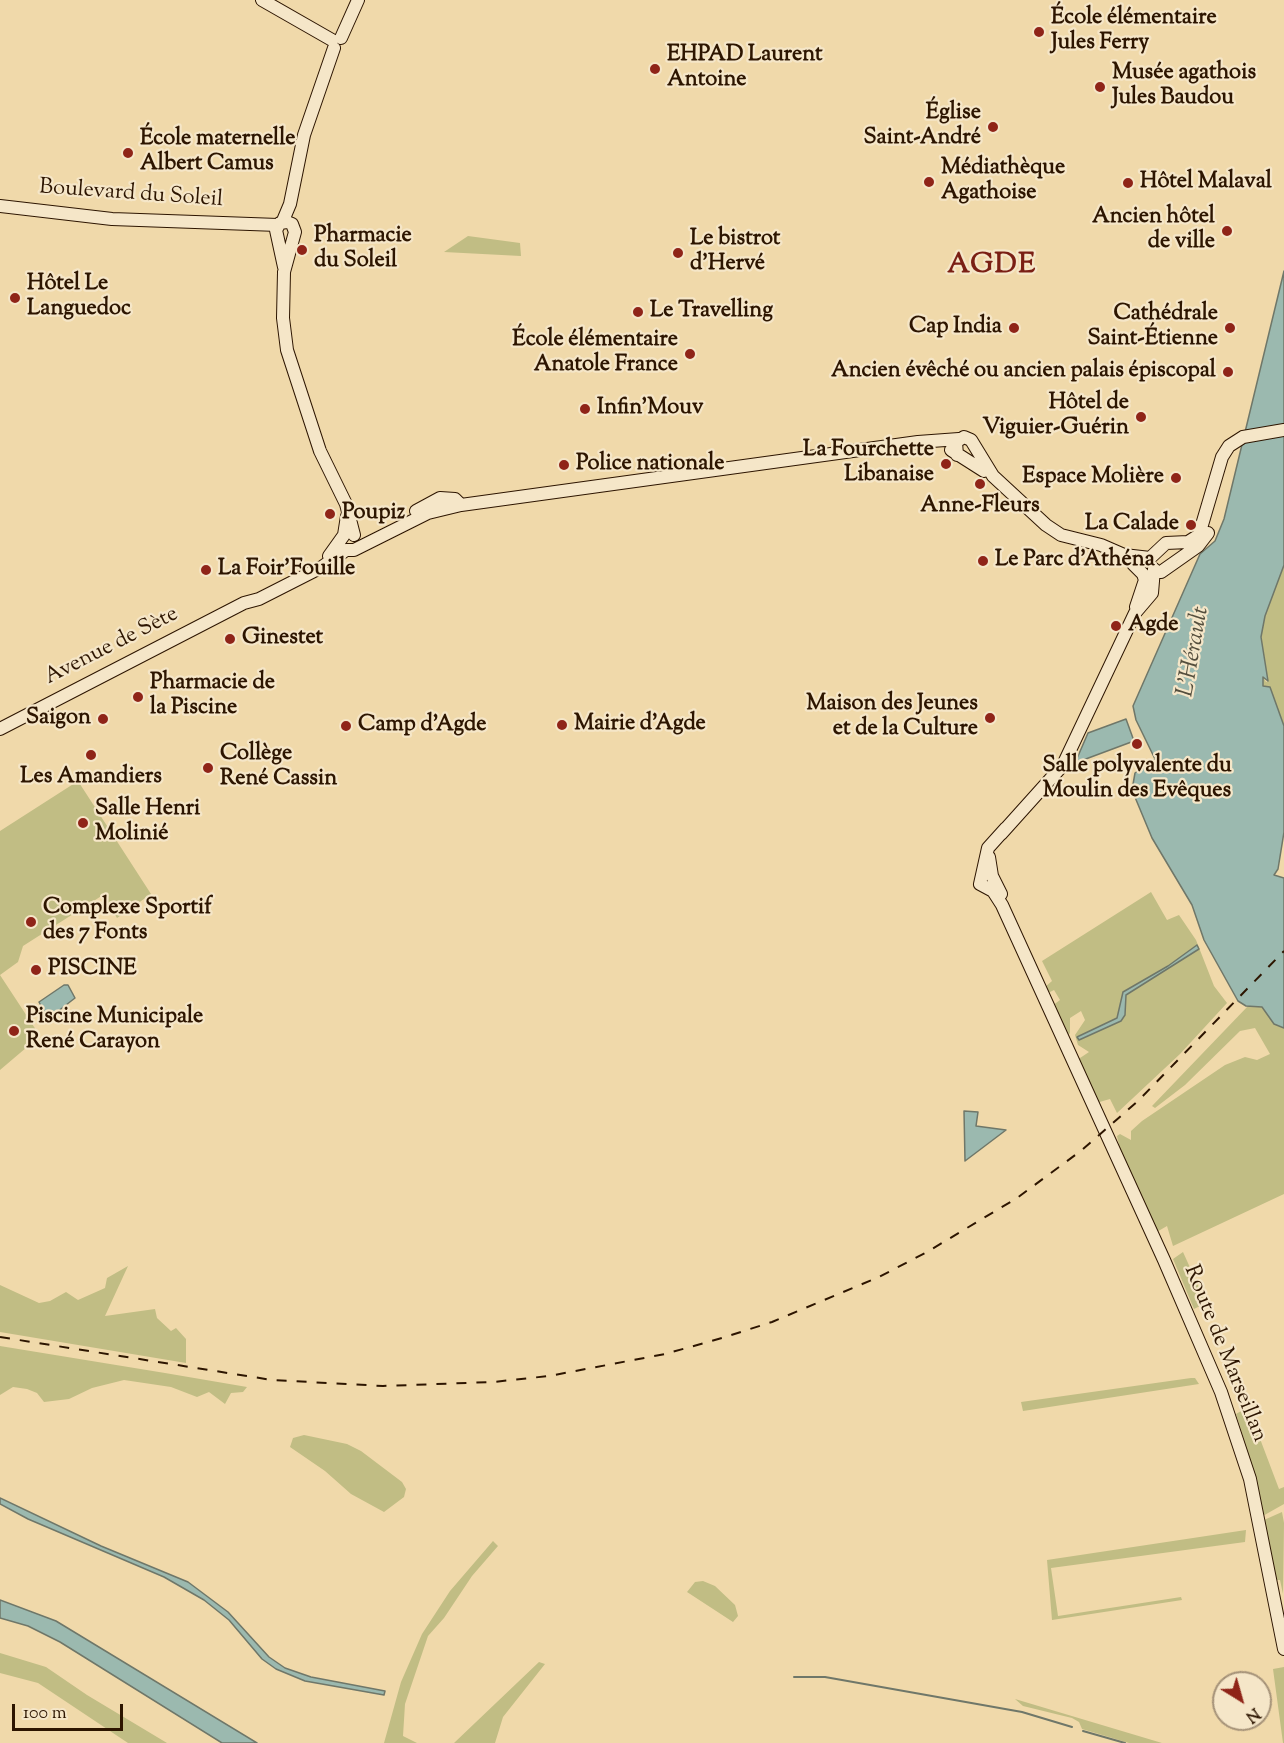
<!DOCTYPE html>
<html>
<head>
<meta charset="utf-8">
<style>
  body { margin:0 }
  #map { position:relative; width:1284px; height:1743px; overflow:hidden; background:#f0d9aa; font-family:"Sorts Mill Goudy",serif }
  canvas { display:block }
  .north { position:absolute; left:1212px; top:1671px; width:60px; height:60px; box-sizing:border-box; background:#f5e6c8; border:2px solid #a59278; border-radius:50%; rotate:143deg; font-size:16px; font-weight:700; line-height:24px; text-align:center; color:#2d1500 }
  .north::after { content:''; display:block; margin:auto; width:21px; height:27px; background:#8f2418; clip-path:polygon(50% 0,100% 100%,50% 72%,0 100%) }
  .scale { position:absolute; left:12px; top:1704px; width:111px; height:27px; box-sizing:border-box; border:3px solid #2d1500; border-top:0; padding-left:8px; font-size:18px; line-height:21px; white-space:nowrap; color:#2d1500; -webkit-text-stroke:4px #f5e6c8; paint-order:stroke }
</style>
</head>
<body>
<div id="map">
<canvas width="1284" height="1743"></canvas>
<div class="north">N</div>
<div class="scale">100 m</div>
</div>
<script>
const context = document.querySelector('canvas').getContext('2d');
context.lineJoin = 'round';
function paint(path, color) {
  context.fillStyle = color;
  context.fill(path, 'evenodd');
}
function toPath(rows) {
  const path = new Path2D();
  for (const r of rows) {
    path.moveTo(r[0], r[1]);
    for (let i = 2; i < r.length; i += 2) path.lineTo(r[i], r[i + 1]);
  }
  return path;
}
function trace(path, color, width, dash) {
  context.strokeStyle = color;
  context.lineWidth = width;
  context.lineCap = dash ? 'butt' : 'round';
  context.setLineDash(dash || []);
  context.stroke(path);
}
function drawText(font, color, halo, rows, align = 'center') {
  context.font = font + ' "Sorts Mill Goudy",serif';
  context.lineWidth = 4.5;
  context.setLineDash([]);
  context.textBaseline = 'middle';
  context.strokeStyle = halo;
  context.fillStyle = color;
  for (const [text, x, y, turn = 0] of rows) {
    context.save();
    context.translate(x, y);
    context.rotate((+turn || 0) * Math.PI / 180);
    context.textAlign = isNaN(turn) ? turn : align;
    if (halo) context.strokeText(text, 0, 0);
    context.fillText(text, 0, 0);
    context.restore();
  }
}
paint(toPath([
  [468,236,520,243,521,256,444,252],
  [1284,565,1284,726,1270,688,1263,686,1262,675,1266,682,1268,681,1261,637,1265,616],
  [78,781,151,894,117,918,103,895,23,946,18,962,0,975,40,1036,0,1070,0,831],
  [1151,892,1167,920,1179,915,1196,940,1214,986,1227,1003,1180,1054,1117,1113,1110,1099,1096,1103,1077,1060,1089,1052,1078,1045,1075,1035,1085,1020,1081,1011,1070,1018,1070,1033,1066,1037,1052,1006,1060,1000,1054,990,1048,993,1045,987,1052,981,1042,961],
  [1248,1006,1263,1007,1274,1024,1284,1028,1284,1194,1173,1246,1167,1226,1155,1233,1122,1159,1117,1136,1120,1134,1131,1140,1131,1131,1142,1121,1225,1065,1245,1057,1257,1060,1270,1054,1255,1028,1240,1031,1185,1085,1155,1108,1152,1106],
  [1183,1252,1206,1303,1194,1309,1173,1259],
  [128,1266,105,1316,155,1309,157,1318,171,1331,176,1328,186,1339,186,1363,0,1332,0,1285,39,1303,50,1301,66,1292,78,1300,105,1288,107,1278],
  [0,1346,165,1373,247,1387,243,1392,231,1393,225,1404,209,1392,197,1397,171,1387,124,1380,92,1388,69,1399,44,1402,37,1393,27,1389,13,1387,0,1395],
  [1191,1378,1195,1378,1199,1384,1023,1411,1021,1402],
  [1248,1407,1279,1489,1284,1487,1284,1504,1261,1517,1252,1466,1236,1414],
  [304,1435,347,1444,361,1451,402,1482,406,1489,404,1497,384,1512,351,1494,325,1471,290,1447,293,1438],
  [1282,1512,1284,1523,1283,1594,1280,1580,1274,1580,1264,1520],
  [1246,1530,1245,1542,1051,1568,1058,1616,1181,1597,1182,1600,1052,1620,1047,1560],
  [493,1541,498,1546,472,1576,444,1618,428,1636,405,1704,403,1736,417,1743,384,1743,401,1682,422,1634,450,1591],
  [703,1581,715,1586,735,1605,738,1616,733,1622,687,1592,695,1582],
  [0,1653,46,1667,87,1695,167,1743,128,1743,38,1683,0,1673],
  [539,1662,545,1664,503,1717,495,1743,454,1743],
  [1284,1667,1284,1743,1283,1743,1273,1669],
  [1015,1699,1162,1743,1129,1743,1082,1729,1079,1722,1072,1718,1023,1706]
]), '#c1bd84');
const water = toPath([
  [1284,271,1284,565,1265,616,1261,637,1268,681,1263,677,1263,686,1270,687,1284,726,1284,832,1278,869,1274,875,1284,878,1284,1028,1274,1024,1262,1007,1246,1006,1238,1001,1204,940,1192,905,1152,838,1132,790,1135,773,1155,759,1136,720,1133,706,1200,554,1215,541,1224,519,1284,271],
  [1126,719,1134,741,1075,763,1088,733,1126,719],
  [1197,945,1199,949,1126,995,1125,1015,1121,1021,1079,1040,1077,1037,1117,1018,1123,992,1168,966,1197,945],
  [64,985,68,985,75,998,48,1019,39,1002,64,985],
  [964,1111,978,1112,976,1126,1006,1130,965,1161,964,1111],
  [0,1498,101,1546,188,1582,228,1612,269,1657,285,1668,311,1677,385,1691,384,1695,305,1681,276,1669,262,1659,229,1620,204,1600,164,1577,28,1519,0,1504,0,1498],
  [0,1600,56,1621,257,1743,222,1743,60,1642,28,1626,0,1618,0,1600]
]);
paint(water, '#9bb9af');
trace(water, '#6f7769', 1.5);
trace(toPath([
  [794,1677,825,1677,1022,1712,1072,1727],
  [1083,1731,1125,1743]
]), '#6f7769', 2);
const secondary = toPath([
  [262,0,332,40],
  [341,38,358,0],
  [0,206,112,219,278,225],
  [282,223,290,204,304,135,334,48],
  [284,267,276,230,280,223,287,222,292,224,295,232,284,272,283,318,287,350,320,451,346,504,354,535],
  [951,450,984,471],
  [957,455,956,442,964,437,971,440,993,476,1046,525,1061,535,1101,545,1124,555,1150,558],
  [416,511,440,498,455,499,461,505],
  [329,556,344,535,347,516],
  [1150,558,1166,543,1188,542,1199,535,1222,457,1229,446,1243,437,1284,430],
  [1133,564,1143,574,1145,580,1136,607],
  [1161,572,1198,546,1208,533],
  [0,729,244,603,259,599,322,567,346,550,354,550,428,513,461,505,918,442,959,439],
  [1006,828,988,848,980,884,993,891,1002,905,1164,1260,1221,1392,1250,1479,1284,1649],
  [1001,834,1063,765,1135,613,1152,593,1154,569],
  [989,857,992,876,1001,894]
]);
trace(secondary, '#2d1500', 14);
trace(secondary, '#f5e6c8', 12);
trace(toPath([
  [0,1337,272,1380,383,1386,493,1382,549,1376,665,1354,722,1338,772,1322,879,1277,927,1252,1017,1198,1082,1150,1138,1101,1284,951]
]), '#2d1500', 2, [10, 10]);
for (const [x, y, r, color] of [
  [1039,32,6,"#8f2418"],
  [655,69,6,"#8f2418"],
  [1100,87,6,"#8f2418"],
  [993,127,6,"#8f2418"],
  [128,153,6,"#8f2418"],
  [929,182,6,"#8f2418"],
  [1128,183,6,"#8f2418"],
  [1227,231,6,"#8f2418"],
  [302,250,6,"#8f2418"],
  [678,253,6,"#8f2418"],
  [15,298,6,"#8f2418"],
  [638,312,6,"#8f2418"],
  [1014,328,6,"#8f2418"],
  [1230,328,6,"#8f2418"],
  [690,354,6,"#8f2418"],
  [1228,372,6,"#8f2418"],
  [585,409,6,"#8f2418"],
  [1141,417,6,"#8f2418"],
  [946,464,6,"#8f2418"],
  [564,465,6,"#8f2418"],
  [1176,478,6,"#8f2418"],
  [980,484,6,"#8f2418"],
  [330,514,6,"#8f2418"],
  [1191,525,6,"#8f2418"],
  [983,561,6,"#8f2418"],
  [206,570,6,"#8f2418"],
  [1116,626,6,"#8f2418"],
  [230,639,6,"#8f2418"],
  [138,697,6,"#8f2418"],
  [990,718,6,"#8f2418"],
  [103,719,6,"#8f2418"],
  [562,725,6,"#8f2418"],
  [346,726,6,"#8f2418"],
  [1137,744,6,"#8f2418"],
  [91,755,6,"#8f2418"],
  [208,768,6,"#8f2418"],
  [83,823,6,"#8f2418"],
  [31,922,6,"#8f2418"],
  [36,970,6,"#8f2418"],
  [14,1031,6,"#8f2418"]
]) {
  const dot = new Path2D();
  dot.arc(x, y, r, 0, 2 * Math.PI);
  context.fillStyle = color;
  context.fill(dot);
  trace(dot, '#f5e6c8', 2);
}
drawText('bold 22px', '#2d1500', '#f5e6c8', [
  ["École élémentaire",1051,19],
  ["Jules Ferry",1051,44],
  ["EHPAD Laurent",667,56],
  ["Antoine",667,81],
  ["Musée agathois",1112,74],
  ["Jules Baudou",1112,99],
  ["Église",981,114,"right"],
  ["Saint-André",981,139,"right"],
  ["École maternelle",140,140],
  ["Albert Camus",140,165],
  ["Médiathèque",941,169],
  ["Agathoise",941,194],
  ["Hôtel Malaval",1140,183],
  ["Ancien hôtel",1215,218,"right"],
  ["de ville",1215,243,"right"],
  ["Pharmacie",314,237],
  ["du Soleil",314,262],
  ["Le bistrot",690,240],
  ["d'Hervé",690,265],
  ["Hôtel Le",27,285],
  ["Languedoc",27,310],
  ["Le Travelling",650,312],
  ["Cathédrale",1218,315,"right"],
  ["Saint-Étienne",1218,340,"right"],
  ["Cap India",1002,328,"right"],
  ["École élémentaire",678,341,"right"],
  ["Anatole France",678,366,"right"],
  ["Ancien évêché ou ancien palais épiscopal",1216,372,"right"],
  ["Hôtel de",1129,404,"right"],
  ["Viguier-Guérin",1129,429,"right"],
  ["Infin'Mouv",597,409],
  ["La Fourchette",934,451,"right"],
  ["Libanaise",934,476,"right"],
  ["Police nationale",576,465],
  ["Espace Molière",1164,478,"right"],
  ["Anne-Fleurs",980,507,"center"],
  ["Poupiz",342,514],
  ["La Calade",1179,525,"right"],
  ["Le Parc d'Athéna",995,561],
  ["La Foir'Fouille",218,570],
  ["Agde",1128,626],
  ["Ginestet",242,639],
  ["Pharmacie de",150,684],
  ["la Piscine",150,709],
  ["Maison des Jeunes",978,705,"right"],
  ["et de la Culture",978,730,"right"],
  ["Saigon",91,719,"right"],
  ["Mairie d'Agde",574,725],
  ["Camp d'Agde",358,726],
  ["Collège",220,755],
  ["René Cassin",220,780],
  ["Salle polyvalente du",1137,767,"center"],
  ["Moulin des Evêques",1137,792,"center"],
  ["Les Amandiers",91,778,"center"],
  ["Salle Henri",95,810],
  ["Molinié",95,835],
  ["Complexe Sportif",43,909],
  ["des 7 Fonts",43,934],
  ["PISCINE",48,970],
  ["Piscine Municipale",26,1018],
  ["René Carayon",26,1043]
], 'left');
drawText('22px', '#2d1500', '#f5e6c8', [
  ["Boulevard du Soleil",131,195,4],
  ["Avenue de Sète",112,647,-27],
  ["Route de Marseillan",1224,1354,68]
]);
drawText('italic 24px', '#544e3d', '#f5e6c8', [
  ["L'Hérault",1195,652,-80]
]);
context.letterSpacing = '1.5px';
drawText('bold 28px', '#7a1f14', '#f5e6c8', [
  ["AGDE",992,267]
]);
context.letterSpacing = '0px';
</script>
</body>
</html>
